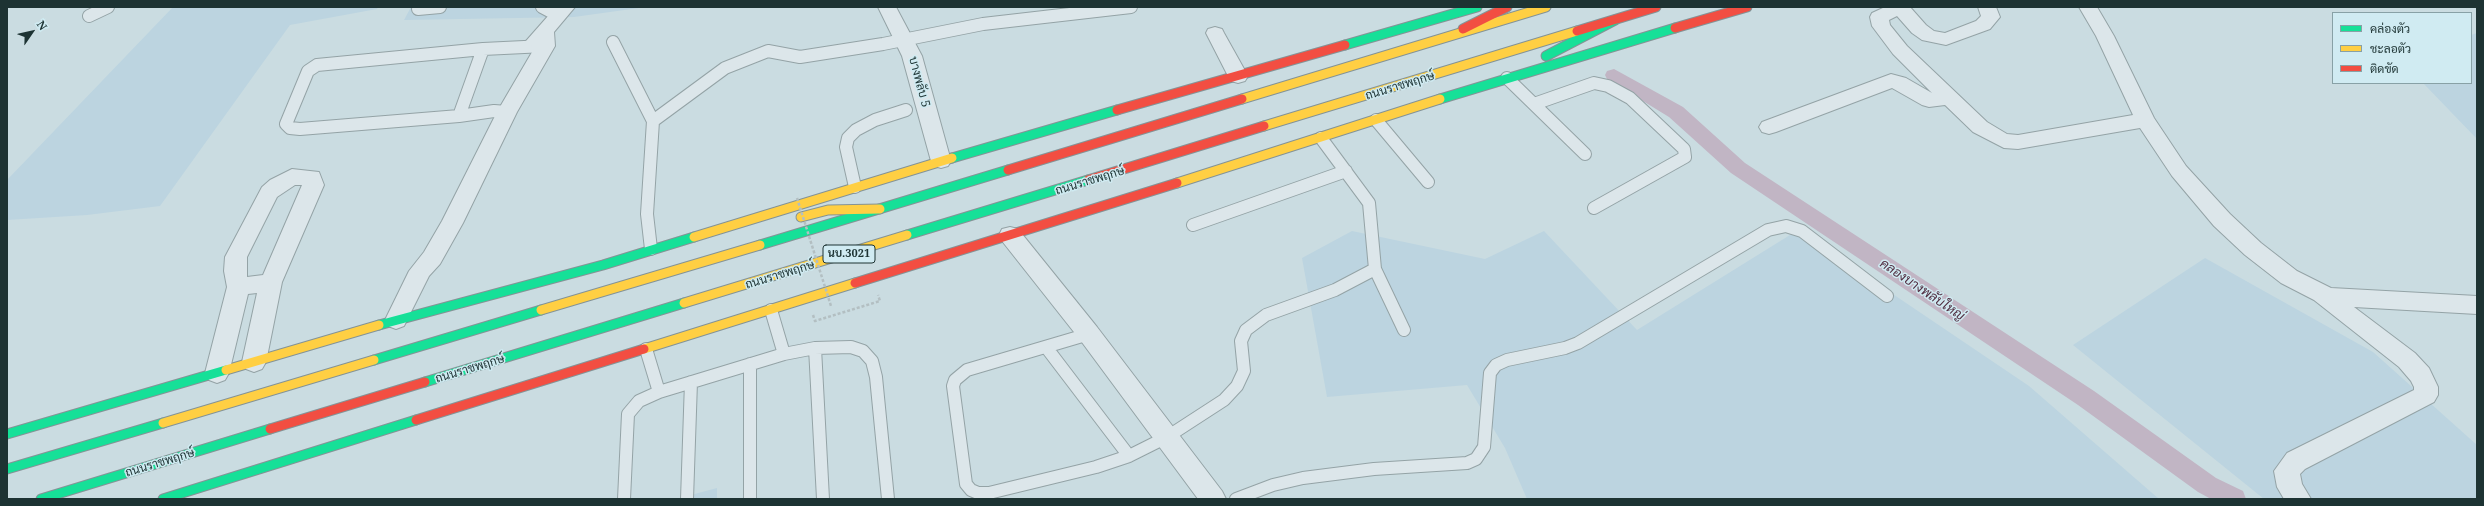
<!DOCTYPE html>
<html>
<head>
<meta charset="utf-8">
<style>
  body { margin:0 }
  #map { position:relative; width:2484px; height:506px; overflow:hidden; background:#cadce1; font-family:"Noto Serif",Sarabun,serif }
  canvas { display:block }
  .frame { position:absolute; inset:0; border:8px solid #1d3333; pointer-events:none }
  .legend { position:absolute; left:2332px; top:12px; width:140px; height:72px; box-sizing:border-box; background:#d0ebf2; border:1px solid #88a1a6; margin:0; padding:5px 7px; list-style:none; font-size:12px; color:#1d3333 }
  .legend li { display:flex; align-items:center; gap:8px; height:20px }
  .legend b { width:20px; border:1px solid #88a1a6 }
  .north { position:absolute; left:12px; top:12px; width:40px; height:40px; -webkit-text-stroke:3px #d0ebf2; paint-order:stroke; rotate:56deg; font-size:11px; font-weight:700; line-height:16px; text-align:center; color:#1d3333 }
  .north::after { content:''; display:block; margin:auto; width:14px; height:18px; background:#1d3333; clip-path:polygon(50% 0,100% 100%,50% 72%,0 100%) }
</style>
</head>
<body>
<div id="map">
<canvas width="2484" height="506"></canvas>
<div class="frame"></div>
<ul class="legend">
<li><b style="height:5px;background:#16e098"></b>คล่องตัว</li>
<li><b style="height:5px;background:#ffcf43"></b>ชะลอตัว</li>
<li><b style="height:5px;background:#f24e42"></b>ติดขัด</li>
</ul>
<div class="north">N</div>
</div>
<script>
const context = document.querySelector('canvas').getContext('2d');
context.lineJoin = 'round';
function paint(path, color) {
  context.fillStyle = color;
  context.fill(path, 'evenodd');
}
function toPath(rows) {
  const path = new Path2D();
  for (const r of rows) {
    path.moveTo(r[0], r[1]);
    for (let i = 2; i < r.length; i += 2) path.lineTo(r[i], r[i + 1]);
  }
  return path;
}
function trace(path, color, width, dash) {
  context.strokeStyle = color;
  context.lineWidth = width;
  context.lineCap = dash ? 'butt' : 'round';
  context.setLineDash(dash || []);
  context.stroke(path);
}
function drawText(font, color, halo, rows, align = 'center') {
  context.font = font + ' "Noto Serif",Sarabun,serif';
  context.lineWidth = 3;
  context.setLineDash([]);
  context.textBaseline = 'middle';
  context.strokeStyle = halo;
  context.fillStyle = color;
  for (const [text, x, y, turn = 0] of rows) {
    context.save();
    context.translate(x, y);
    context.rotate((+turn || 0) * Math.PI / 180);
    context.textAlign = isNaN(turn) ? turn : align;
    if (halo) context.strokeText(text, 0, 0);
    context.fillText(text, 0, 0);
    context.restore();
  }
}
paint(toPath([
  [173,7,378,7,377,9,290,25,160,206,87,215,7,220,7,180],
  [411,7,646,7,574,17,404,20],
  [2477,33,2476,82,2477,139,2423,83,2471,83,2471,35],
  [1798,230,2029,386,2159,499,1527,499,1505,448,1467,385,1327,397,1302,258,1352,231,1485,259,1544,231,1637,330],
  [2205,258,2373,352,2477,445,2477,499,2264,499,2073,345],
  [717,488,717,499,676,499]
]), '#bcd4e0');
paint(toPath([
  [1614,69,1683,107,1745,163,2094,391,2216,478,2243,491,2246,499,2211,499,2198,492,2078,405,1731,173,1669,117,1607,79,1605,75,1607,71,1614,69]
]), '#c1b5c4');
const lane = toPath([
  [542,7,559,16],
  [418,9,440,7],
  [89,16,108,7],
  [613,42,653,121,647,214,651,249],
  [483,49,459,116,300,129,290,128,286,124,308,71,317,65,483,49],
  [483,49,545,46],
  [1507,78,1585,154],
  [1534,104,1594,83,1608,86,1630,98,1684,149,1685,157,1594,208],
  [459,116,494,111,507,112],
  [1376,120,1428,182],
  [653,121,725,68,768,51,800,57,883,44,983,24,1131,7],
  [855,187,846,147,848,138,856,130,875,120,906,110],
  [1193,225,1346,171],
  [1375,269,1404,330],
  [771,310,784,354,815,348,851,347,863,351,872,361,876,377,888,499],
  [1089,334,967,370,955,380,953,386,966,484,971,490,978,493,989,493,1096,467,1129,456,1167,437,1224,400,1237,386,1244,371,1241,341,1246,330,1266,315,1335,290,1375,269,1369,203,1321,138],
  [1046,347,1129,456],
  [815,348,823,499],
  [750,364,750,499],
  [659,392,784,354],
  [624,499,628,414,639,401,659,392,646,349],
  [687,499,691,382],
  [1236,499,1273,485,1303,478,1374,469,1467,463,1476,459,1484,447,1490,373,1496,365,1507,360,1565,348,1578,343,1768,230,1786,226,1802,231,1887,296]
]);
const street = toPath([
  [556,7,575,7,554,32,555,46,517,112,463,223,440,264,429,276,404,326,396,329,388,326,385,320,409,271,424,252,442,221,497,112,535,47,528,45,526,41,556,7],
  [878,7,896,7,922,56,951,161,948,166,941,168,934,166,931,161,902,56,878,7],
  [1885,7,1910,7,1926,25,1934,31,1945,33,1976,21,1981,16,1978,7,1996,7,2000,17,1990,29,1946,45,1922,40,1912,33,1897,16,1889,20,1890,25,1907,46,1987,122,2007,134,2018,135,2133,115,2096,36,2079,7,2097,7,2114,36,2154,118,2186,166,2230,214,2261,243,2297,271,2331,288,2477,296,2477,314,2354,307,2415,353,2429,368,2438,387,2438,395,2434,402,2305,469,2300,474,2302,484,2311,499,2284,499,2277,487,2274,471,2287,453,2414,390,2414,387,2411,381,2399,367,2314,300,2281,283,2245,255,2214,226,2172,176,2140,128,2018,149,2004,148,1973,132,1945,105,1929,107,1922,105,1892,88,1776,132,1769,134,1762,132,1759,127,1762,122,1891,74,1906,78,1932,93,1893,54,1872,26,1870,17,1872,13,1885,7],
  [1215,27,1222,29,1224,33,1248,76,1245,81,1238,83,1231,81,1228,76,1206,33,1208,29,1215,27],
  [292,169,319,172,324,185,282,282,266,362,262,369,254,372,246,369,242,362,257,293,248,294,229,373,225,380,217,383,209,380,205,373,227,287,224,271,225,257,262,187,270,180,292,169],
  [295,185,302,185,263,275,247,277,247,257,277,197,295,185],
  [1010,227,1018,229,1097,327,1222,491,1226,499,1198,499,1081,341,1002,241,999,235,1002,229,1010,227]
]);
const fast = toPath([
  [1345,45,1477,7],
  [1546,56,1615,20],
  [1440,99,1675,28],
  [952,158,1117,110],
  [907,235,1088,180],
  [760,245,1008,170],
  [379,325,603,265,694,237],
  [374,360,541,310],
  [425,382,684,303],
  [7,434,226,370],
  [7,469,163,423],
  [41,499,270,429],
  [163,499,416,420]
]);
const slow = toPath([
  [1242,99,1546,7],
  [1264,126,1577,31],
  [1177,183,1440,99],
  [801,217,828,210,880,209],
  [694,237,952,158],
  [684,303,907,235],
  [541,310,760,245],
  [644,349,855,283],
  [226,370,379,325],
  [163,423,374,360]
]);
const jam = toPath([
  [1675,28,1747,7],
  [1463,29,1507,7],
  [1577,31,1656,7],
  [1117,110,1345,45],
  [1008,170,1242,99],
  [1088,180,1264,126],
  [855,283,1177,183],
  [416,420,644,349],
  [270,429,425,382]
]);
trace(lane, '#94a3a6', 14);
trace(street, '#94a3a6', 2);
trace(fast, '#849396', 11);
trace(slow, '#849396', 11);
trace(jam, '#849396', 11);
trace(toPath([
  [813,315,815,321,880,301,878,295]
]), '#b3bfc2', 2.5, [3, 2]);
trace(lane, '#dce6ea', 12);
paint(street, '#dce6ea');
trace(fast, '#16e098', 9);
trace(slow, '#ffcf43', 9);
trace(jam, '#f24e42', 9);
trace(toPath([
  [797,198,831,306]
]), '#b3bfc2', 2.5, [3, 2]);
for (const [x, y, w] of [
  [849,254,52]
]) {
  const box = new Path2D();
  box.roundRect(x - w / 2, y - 9, w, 18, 3);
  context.fillStyle = '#d0ebf2';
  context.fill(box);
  trace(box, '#1d3333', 1);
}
drawText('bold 11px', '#1d3333', null, [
  ["นบ.3021",849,254]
]);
drawText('12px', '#1d3333', '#d0ebf2', [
  ["บางพลับ 5",919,82,75],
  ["ถนนราชพฤกษ์",1400,86,-17],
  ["ถนนราชพฤกษ์",1090,181,-17],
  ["ถนนราชพฤกษ์",780,275,-17],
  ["ถนนราชพฤกษ์",470,369,-17],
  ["ถนนราชพฤกษ์",160,463,-17]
]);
drawText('italic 13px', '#522e42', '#d0ebf2', [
  ["คลองบางพลับใหญ่",1922,290,34]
]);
</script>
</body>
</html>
